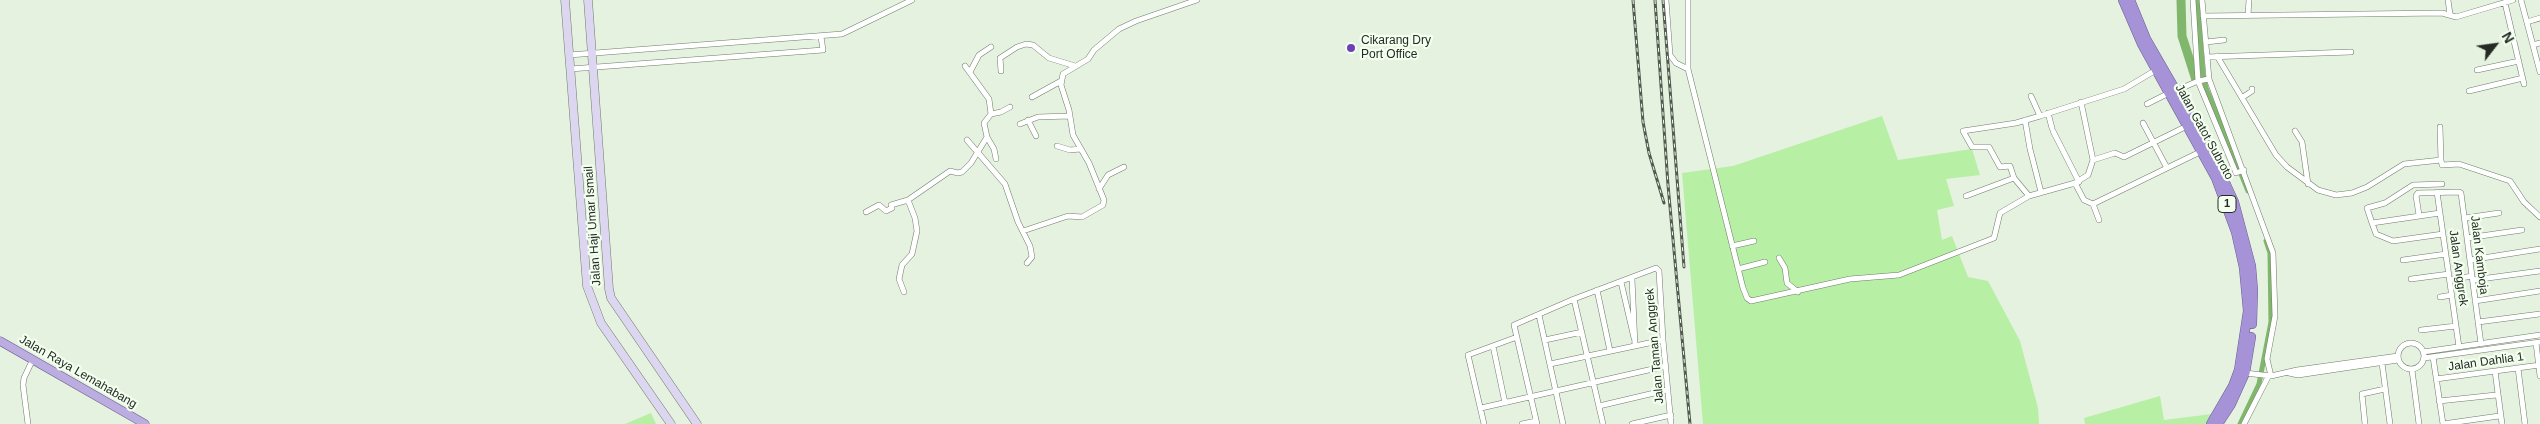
<!DOCTYPE html>
<html>
<head>
<meta charset="utf-8">
<style>
  body { margin:0 }
  #map { position:relative; width:2540px; height:424px; overflow:hidden; background:#e4f2df; font-family:Helvetica,sans-serif }
  canvas { display:block }
  .north { position:absolute; left:2470px; top:20px; width:50px; height:50px; -webkit-text-stroke:4px #f3ffef; paint-order:stroke; rotate:60deg; font-size:14px; font-weight:700; line-height:20px; text-align:center; color:#252b24 }
  .north::after { content:''; display:block; margin:auto; width:18px; height:22px; background:#252b24; clip-path:polygon(50% 0,100% 100%,50% 72%,0 100%) }
</style>
</head>
<body>
<div id="map">
<canvas width="2540" height="424"></canvas>
<div class="north">N</div>
</div>
<script>
const context = document.querySelector('canvas').getContext('2d');
context.lineJoin = 'round';
function paint(path, color) {
  context.fillStyle = color;
  context.fill(path, 'evenodd');
}
function toPath(rows) {
  const path = new Path2D();
  for (const r of rows) {
    if (r.length === 3) {
      path.moveTo(r[0] + r[2], r[1]);
      path.arc(r[0], r[1], r[2], 0, 2 * Math.PI);
      continue;
    }
    path.moveTo(r[0], r[1]);
    for (let i = 2; i < r.length; i += 2) path.lineTo(r[i], r[i + 1]);
  }
  return path;
}
function trace(path, color, width, dash) {
  context.strokeStyle = color;
  context.lineWidth = width;
  context.lineCap = dash ? 'butt' : 'round';
  context.setLineDash(dash || []);
  context.stroke(path);
}
function drawText(font, color, halo, rows, align = 'center') {
  context.font = font + ' Helvetica,sans-serif';
  context.lineWidth = 4.5;
  context.setLineDash([]);
  context.textBaseline = 'middle';
  context.strokeStyle = halo;
  context.fillStyle = color;
  for (const [text, x, y, turn = 0] of rows) {
    context.save();
    context.translate(x, y);
    context.rotate((+turn || 0) * Math.PI / 180);
    context.textAlign = isNaN(turn) ? turn : align;
    if (halo) context.strokeText(text, 0, 0);
    context.fillText(text, 0, 0);
    context.restore();
  }
}
paint(toPath([
  [1882,116,1898,160,1972,149,1980,175,1946,179,1954,206,1937,210,1942,240,1952,236,1968,277,1988,281,2020,341,2038,408,2039,424,1703,424,1682,173,1733,166],
  [2160,396,2164,420,2212,414,2205,424,2085,424,2084,418],
  [651,413,656,424,625,424]
]), '#b7efa5');
trace(toPath([
  [2197,0,2203,75,2206,88,2248,191],
  [2240,424,2259,384,2271,322,2270,253,2266,241]
]), '#80b76d', 5);
trace(toPath([
  [2181,0,2182,36,2196,80]
]), '#80b76d', 9);
const minor = toPath([
  [1666,0,1670,55,1676,63,1688,69,1743,288,1747,298,1751,301,1850,279,1899,275,1994,238,2000,213,2029,196,2075,183,2084,200,2093,204,2202,151],
  [1688,0,1688,69],
  [2193,0,2198,81,2236,173,2244,170],
  [2202,0,2209,79,2273,253,2275,316,2267,359,2271,376],
  [2448,0,2450,14],
  [2521,0,2540,72],
  [2505,3,2524,84],
  [2248,15,2249,0],
  [2203,16,2442,13,2456,17,2513,0],
  [2527,22,2540,18],
  [2206,42,2224,40],
  [2533,45,2540,43],
  [569,55,842,34,912,0],
  [2217,56,2276,155,2287,167,2318,190,2336,195,2352,193,2367,187,2404,164,2441,160,2442,165,2459,164,2510,181,2524,202,2540,217],
  [2207,57,2351,52],
  [570,69,823,50,821,37],
  [2477,70,2519,61],
  [1001,71,1000,58,1017,47,1026,44,1033,45,1049,58,1075,66],
  [970,72,979,55,991,47],
  [2175,91,2198,81,2209,79],
  [2469,91,2523,78],
  [2031,96,2040,116],
  [1032,97,1061,81],
  [2243,97,2252,91,2252,89],
  [2081,102,2093,160],
  [2147,104,2169,93],
  [2048,113,2052,128],
  [991,114,1001,112,1010,107],
  [1028,120,1036,136],
  [2025,120,2030,149,2041,192],
  [2143,123,2167,168],
  [1020,124,1038,117,1069,116],
  [2440,127,2441,160],
  [2053,131,2079,182],
  [2295,131,2302,142,2308,184],
  [987,137,994,149,996,159],
  [967,140,1005,184,1018,222,1030,246,1032,257,1027,263],
  [1057,146,1070,150,1080,149],
  [2075,183,2088,175,2093,160,2115,153,2124,157,2187,126],
  [1099,189,1108,175,1124,167],
  [2437,192,2459,347],
  [1966,196,2014,178],
  [2029,196,2014,178,2010,166,2000,167,1989,147,1972,147,1963,131,2016,123,2040,116,2124,89,2156,70],
  [2093,204,2099,220],
  [866,212,879,205,886,211,892,208,891,205,908,200],
  [2440,213,2372,223,2376,234,2393,241,2443,234],
  [2419,215,2416,196,2418,193,2459,192,2461,193,2481,344],
  [2465,218,2499,213],
  [2372,223,2367,208,2385,203,2413,185,2442,184],
  [1023,231,1068,216,1082,217,1103,205,1104,200,1089,163,1073,135,1069,110,1061,85,1063,74,1088,59,1094,50,1119,29,1136,21,1197,0],
  [2467,238,2522,230],
  [1732,246,1754,241],
  [1779,258,1785,268,1787,283,1798,292],
  [2403,260,2446,254],
  [2470,260,2540,249],
  [1738,269,1765,262],
  [1632,279,1635,346],
  [2411,279,2449,274],
  [2450,280,2472,276],
  [2473,280,2540,271],
  [1621,282,1634,338],
  [1597,290,1610,351],
  [904,292,899,279,902,265,912,254,917,231,915,218,908,200,950,171,958,173,962,172,971,163,987,137,984,123,991,114,989,99,965,66],
  [2440,297,2452,295],
  [1574,299,1603,424],
  [2475,301,2540,291],
  [1539,315,1563,424],
  [2478,322,2540,314],
  [2421,330,2456,326],
  [1545,340,1582,332],
  [2536,343,2540,376],
  [2411,356,13],
  [1493,346,1505,403],
  [2423,352,2540,335],
  [2433,357,2443,424],
  [2424,358,2540,342],
  [2382,363,2390,424],
  [1550,364,1663,340],
  [2518,368,2525,424],
  [2412,370,2419,424],
  [2495,371,2502,424],
  [2245,373,2271,376,2297,370,2398,356],
  [2289,373,2298,375,2398,360],
  [2436,379,2540,365],
  [2439,401,2496,395],
  [1599,406,1667,390],
  [1481,408,1666,366],
  [28,424,23,385,24,378,33,359],
  [1484,424,1468,355,1517,337],
  [1522,424,1536,421],
  [1537,424,1514,325,1574,299,1656,268,1659,271,1663,340,1671,424],
  [1632,424,1671,415],
  [2244,424,2268,377],
  [2365,424,2362,394,2385,389],
  [2443,424,2499,416]
]);
const secondary = toPath([
  [565,0,587,286,601,323,671,424],
  [588,0,609,289,611,298,697,424]
]);
const primary = toPath([
  [0,341,145,424]
]);
const trunk = toPath([
  [2123,0,2142,44,2216,178,2236,232,2244,268,2248,311,2239,370,2233,386,2211,424],
  [2130,0,2146,39,2210,150,2234,202,2251,266,2253,290,2252,324],
  [2218,424,2231,404,2245,373,2251,337]
]);
trace(minor, '#6f7c6b', 6);
trace(secondary, '#6f7c6b', 9);
trace(primary, '#6a5c91', 9);
trace(trunk, '#6a5c91', 10);
trace(minor, '#fff', 5);
trace(secondary, '#ddd6f0', 8);
trace(primary, '#bcade0', 8);
trace(trunk, '#a692d6', 9);
const rail = toPath([
  [1633,0,1643,122,1649,153,1664,203],
  [1655,0,1668,185,1690,424],
  [1663,0,1684,267]
]);
trace(rail, '#525a50', 3);
trace(rail, '#f3ffef', 1, [4]);
for (const [x, y, r, color] of [
  [1351,48,5,"#6d40b8"]
]) {
  const dot = new Path2D();
  dot.arc(x, y, r, 0, 2 * Math.PI);
  context.fillStyle = color;
  context.fill(dot);
  trace(dot, '#f3ffef', 2);
}
for (const [x, y, w] of [
  [2227,204,18]
]) {
  const box = new Path2D();
  box.roundRect(x - w / 2, y - 8.5, w, 17, 4);
  context.fillStyle = '#f3ffef';
  context.fill(box);
  trace(box, '#252b24', 1);
}
drawText('bold 11px', '#252b24', null, [
  ["1",2227,204]
]);
drawText('12px', '#252b24', '#f3ffef', [
  ["Cikarang Dry",1361,41],
  ["Port Office",1361,55]
], 'left');
drawText('12px', '#252b24', '#f3ffef', [
  ["Jalan Gatot Subroto",2204,132,61],
  ["Jalan Haji Umar Ismail",593,226,-94],
  ["Jalan Kamboja",2479,255,83],
  ["Jalan Anggrek",2458,268,82],
  ["Jalan Taman Anggrek",1655,346,-95],
  ["Jalan Dahlia 1",2486,362,-8],
  ["Jalan Raya Lemahabang",78,372,30]
]);
</script>
</body>
</html>
